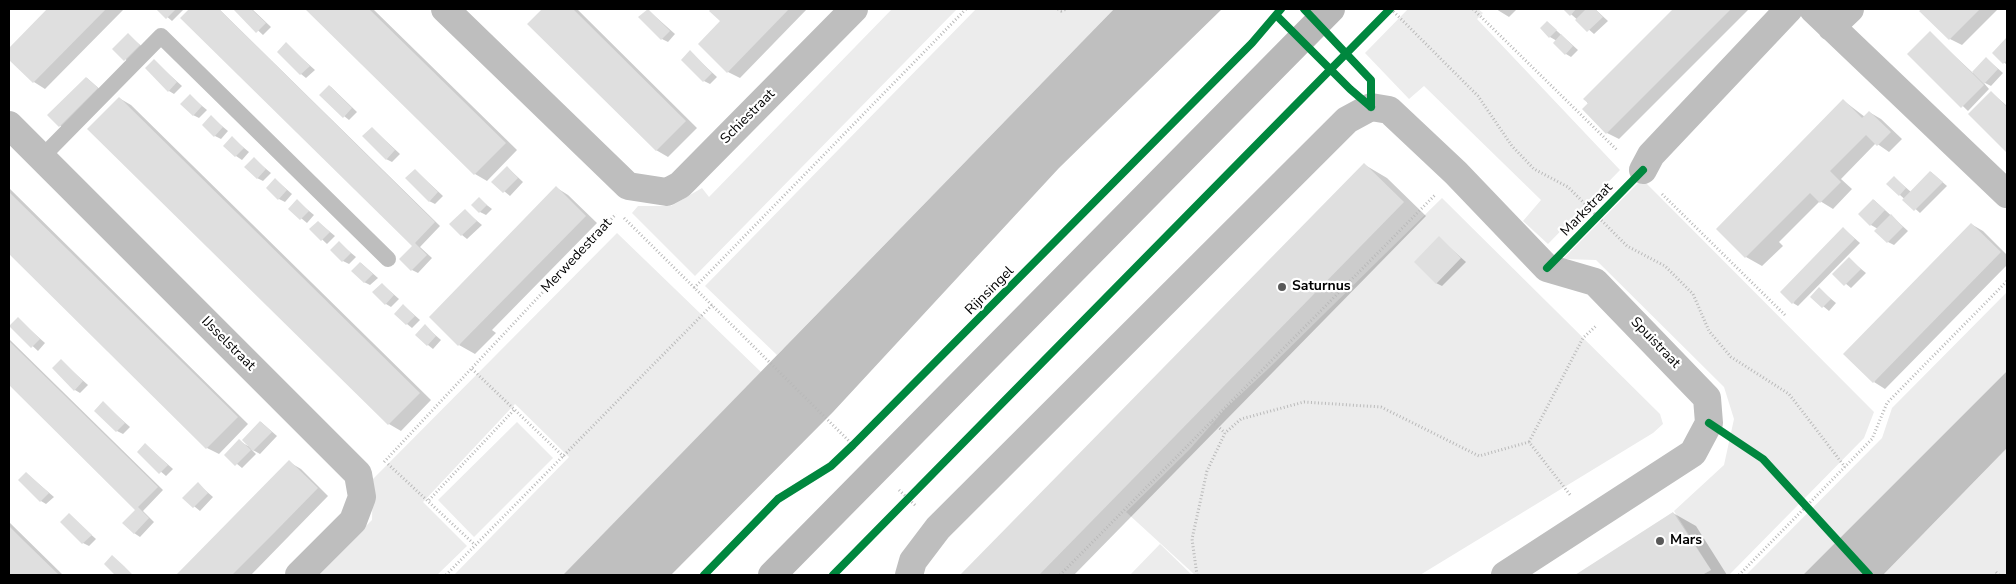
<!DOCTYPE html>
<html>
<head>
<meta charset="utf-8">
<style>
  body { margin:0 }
  #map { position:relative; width:2016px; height:584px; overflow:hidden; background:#fff; font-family:"Nunito Sans",sans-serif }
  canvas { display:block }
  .frame { position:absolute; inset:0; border:10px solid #000; pointer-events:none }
</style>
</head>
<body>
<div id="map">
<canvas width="2016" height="584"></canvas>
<div class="frame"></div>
</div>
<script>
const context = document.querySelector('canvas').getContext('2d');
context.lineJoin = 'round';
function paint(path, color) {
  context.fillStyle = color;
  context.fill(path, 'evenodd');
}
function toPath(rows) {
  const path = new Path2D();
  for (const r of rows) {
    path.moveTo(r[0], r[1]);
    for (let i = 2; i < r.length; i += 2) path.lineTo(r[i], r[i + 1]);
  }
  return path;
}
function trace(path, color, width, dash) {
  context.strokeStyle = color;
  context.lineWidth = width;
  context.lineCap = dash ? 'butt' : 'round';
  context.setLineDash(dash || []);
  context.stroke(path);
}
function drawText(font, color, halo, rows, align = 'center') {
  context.font = font + ' "Nunito Sans",sans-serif';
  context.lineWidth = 4.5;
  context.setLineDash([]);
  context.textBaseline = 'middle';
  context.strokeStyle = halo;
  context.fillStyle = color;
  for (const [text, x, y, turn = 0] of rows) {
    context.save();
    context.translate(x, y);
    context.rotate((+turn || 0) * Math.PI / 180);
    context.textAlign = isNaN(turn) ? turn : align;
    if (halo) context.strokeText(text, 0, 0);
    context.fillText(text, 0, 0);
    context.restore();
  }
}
paint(toPath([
  [892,9,957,9,695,276,632,213,638,206,671,206,702,188,709,197],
  [976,9,1114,9,777,355,705,286],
  [1408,9,1478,9,1483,13,1477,19,1620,170,1548,244,1523,221,1541,200,1424,86,1409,99,1365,53],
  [1642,179,1874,412,1864,438,1729,575,1702,575,1711,570,1674,511,1724,465,1734,419,1724,387,1596,260,1563,259],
  [1442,198,1660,414,1663,424,1653,433,1420,575,1195,575,1126,512,1190,449,1225,409,1267,370],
  [617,233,761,372,563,575,454,575,569,457,515,404,423,502,467,546,437,575,317,575,372,520,373,479],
  [2007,292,2007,371,1803,575,1746,575,1882,438,1892,408],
  [517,422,553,458,474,537,438,500],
  [2007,448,2007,575,1883,575],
  [1160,544,1192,575,1130,575]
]), '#ececec');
paint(toPath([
  [1114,9,1222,9,1059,168,833,412,671,575,563,575],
  [2007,371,2007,448,1883,575,1803,575]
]), '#bfbfbf');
paint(toPath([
  [49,9,124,9,45,89,34,82,9,58,9,50],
  [158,9,184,9,172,21],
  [191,9,219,9,440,226,420,247,432,258,418,273,412,270,413,246,182,18],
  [237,9,252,9,271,27,263,35,236,10],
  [307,9,373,9,517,150,487,181,475,174],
  [543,9,577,9,697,128,668,157,656,150,528,24],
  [713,9,807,9,740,78,728,72,721,21,710,11],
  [1496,9,1517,9,1509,17],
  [1565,9,1595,9,1608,21,1594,34],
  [1674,9,1749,9,1619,139,1607,133,1585,99],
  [1923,9,1998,9,1962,45,1950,39,1921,11],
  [648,10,675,34,668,42,662,39],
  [1547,22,1578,50,1571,57,1566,54,1557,41,1550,37],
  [1930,33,1973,73,1987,59,2003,73,1991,86,1983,82,1989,89,1968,111,1909,54],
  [128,35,145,49,131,64,114,49],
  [2007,39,2007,65,1993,53],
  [286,44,315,70,306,78,301,74],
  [690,52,717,77,710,84,704,81],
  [154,61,182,86,174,94,169,91],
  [87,78,103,92,65,130,49,115],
  [330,86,357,112,349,120,344,116],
  [1991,92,2007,106,2007,152,1969,114],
  [190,96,207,110,199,118,193,115],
  [119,98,131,105,431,400,401,431,389,424,89,129],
  [1844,101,1865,117,1869,112,1881,119,1902,139,1889,152,1876,143,1841,179,1852,189,1833,209,1820,201,1779,242,1783,246,1762,266,1746,257,1717,229],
  [211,117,228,131,221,139,215,136],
  [372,128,400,154,392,162,386,159],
  [232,138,249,152,242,160,236,156],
  [254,159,271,173,263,181,257,178],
  [1365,165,1387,178,1426,216,1074,575,962,575],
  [507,167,523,182,510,196,493,182],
  [415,170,443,196,435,204,429,201],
  [1931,172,1947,186,1920,213,1900,195,1895,178,1911,192],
  [276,180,292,194,285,202,279,199],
  [9,188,248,424,219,454,207,448,9,252],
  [557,188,568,195,597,223,492,330,496,333,475,354,459,345],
  [479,199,492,209,486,215,480,212],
  [1874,200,1908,231,1894,245,1888,242,1878,229,1871,225],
  [297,201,314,215,307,223,290,209],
  [465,211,482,225,467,239,462,235],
  [318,222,335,236,327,244,311,229],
  [1971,224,1983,231,2007,255,2007,265,1885,389,1874,382],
  [1844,229,1860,243,1798,306,1793,303],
  [1439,238,1466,262,1442,286,1436,283],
  [339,243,356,257,349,264,343,261],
  [1849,259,1866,273,1851,288,1834,274],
  [361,263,378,278,370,285,364,282],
  [382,284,399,299,391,307,386,304],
  [1819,289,1836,303,1829,311,1812,297],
  [403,305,420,320,412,328,407,324],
  [18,319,45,343,38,351,11,326],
  [425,326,441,340,433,349,428,345],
  [9,339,163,490,143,511,154,522,140,537,134,533,137,510,9,384],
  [61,361,88,385,80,393,75,390],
  [103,403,130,427,123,434,117,431],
  [261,422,277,436,260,454,251,449,256,454,242,468,226,455,239,441,248,446],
  [146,445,173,469,166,476,138,452],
  [289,462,301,469,328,496,251,575,178,575],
  [26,473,54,497,46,504,41,501],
  [198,484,213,497,200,511,184,498],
  [1673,513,1696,526,1727,575,1577,575],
  [69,515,96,539,89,546,83,543],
  [9,522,63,575,9,575]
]), '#0003');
paint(toPath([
  [47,9,106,9,33,83,9,60,9,48],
  [156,9,176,9,166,19],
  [189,9,219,9,435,222,415,243,427,255,411,271,399,259,412,246,180,18],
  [236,9,251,9,266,23,256,33,234,10],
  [305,9,369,9,506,143,474,175],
  [542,9,573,9,686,121,656,151,527,24],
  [648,9,670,31,661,40,638,17],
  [711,9,789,9,727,73,698,44,720,21,709,11],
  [1563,9,1576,9,1570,16],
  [1586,9,1595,9,1603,17,1587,32,1575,20],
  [1673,9,1731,9,1606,134,1582,109,1588,103,1583,99],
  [1922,9,1980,9,1949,40,1919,11],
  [1547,21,1557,30,1549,38,1540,28],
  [1930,31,1984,85,1961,108,1907,54],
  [128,33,140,45,124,61,112,49],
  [1561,34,1573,46,1565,55,1553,43],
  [2007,37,2007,60,2003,64,1992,53],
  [286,42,310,66,300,75,277,52],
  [690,50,712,73,703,82,681,60],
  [1986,57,1998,69,1984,84,1972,72],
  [154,59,177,82,168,92,145,68],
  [86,77,98,88,59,127,47,115],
  [329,85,352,108,343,118,319,95],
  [1991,91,2007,107,2007,153,1968,114],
  [190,94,202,106,193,116,180,104],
  [119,97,420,393,388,425,87,129],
  [1843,99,1862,118,1869,111,1891,132,1877,146,1866,135,1830,171,1841,182,1820,203,1810,193,1745,258,1716,229],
  [211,115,223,127,214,137,202,125],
  [372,127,395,150,386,160,362,136],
  [232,136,244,148,235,157,223,146],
  [254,157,266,169,257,179,244,167],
  [1364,163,1404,202,1039,575,960,575],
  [507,166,518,178,503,193,491,182],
  [415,169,438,192,429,202,405,178],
  [1930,171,1943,182,1914,211,1902,200],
  [1894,176,1906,188,1899,196,1886,184],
  [275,178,287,190,278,200,266,188],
  [556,186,586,216,458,346,429,317],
  [9,192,238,417,206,449,9,254],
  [479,197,487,205,479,213,471,205],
  [297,199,309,211,300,220,288,209],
  [1873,199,1885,210,1870,226,1858,214],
  [465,209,477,221,461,236,449,224],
  [1891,214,1903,227,1887,243,1874,231],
  [318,221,330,232,321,241,309,229],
  [1971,223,2001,252,1873,383,1843,354],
  [1843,227,1855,239,1792,304,1780,292],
  [1439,236,1461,258,1436,284,1414,262],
  [339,241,351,253,342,262,330,250],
  [1849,257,1861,269,1844,286,1832,274],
  [360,262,373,274,364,283,351,271],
  [382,283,394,295,385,305,372,292],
  [1819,287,1831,299,1822,308,1810,297],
  [403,304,415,316,406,325,394,314],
  [18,317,40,339,31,348,9,326],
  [425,324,436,336,427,346,415,335],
  [9,341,158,487,138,507,149,518,134,534,122,523,135,510,9,385],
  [61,359,83,381,74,391,52,368],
  [103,401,125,423,116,432,94,411],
  [260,421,272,432,253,451,242,440],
  [239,439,251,450,235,466,224,455],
  [145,443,168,465,159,474,137,452],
  [289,460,318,488,275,532,232,575,176,575],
  [26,472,49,493,40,502,18,480],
  [198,482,208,493,193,508,182,498],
  [1673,512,1711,570,1702,575,1575,575],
  [69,513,92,535,82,544,60,522],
  [9,526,23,540,59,575,9,575],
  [112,555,124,566,133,575,115,575,104,564]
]), '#dfdfdf');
trace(toPath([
  [1058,9,1061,11,1067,9],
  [1391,9,1478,96,1512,146,1534,169,1568,187,1627,246,1665,266,1693,294,1709,331,1731,357,1789,394,1845,467],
  [1473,9,1618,151],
  [1662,194,1786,316],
  [624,218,855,447],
  [694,288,966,9],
  [472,369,564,457],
  [1212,421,1225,433],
  [1529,442,1583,338,1596,326],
  [384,462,616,214],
  [388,464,475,545],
  [899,490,916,506],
  [429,500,514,410],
  [1996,572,1999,575],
  [446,575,712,305],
  [1060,575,1435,195],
  [1197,575,1192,539,1207,471,1225,433,1241,419,1304,402,1381,407,1479,456,1529,442,1571,496],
  [1739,575,1872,439,1887,403,2007,281]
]), '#b9b9b9', 3, [1, 2.5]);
trace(toPath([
  [41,158,161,36,388,259]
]), '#bebebe', 16);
trace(toPath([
  [445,9,628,186,667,192,680,185,854,9],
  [1813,9,2007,194],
  [1831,27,1850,9],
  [9,125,358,474,362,497,353,521,299,575],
  [1643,170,1651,155,1789,9],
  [909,575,913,561,938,528,1347,120,1371,107,1389,110,1456,173,1547,268,1595,282,1707,398,1709,423,1693,453,1505,575]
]), '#bebebe', 28);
trace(toPath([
  [772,575,1331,9]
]), '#b8b8b8', 28);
trace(toPath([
  [1304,9,1371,80,1371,107],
  [1276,15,1350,89,1371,107],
  [1547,268,1643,170],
  [1709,423,1763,459,1869,575],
  [704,575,778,499,831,466,853,445,1252,43,1281,9],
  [833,575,1390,9]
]), '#00873e', 8);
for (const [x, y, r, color] of [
  [1282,287,5,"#595959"],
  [1660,541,5,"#595959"]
]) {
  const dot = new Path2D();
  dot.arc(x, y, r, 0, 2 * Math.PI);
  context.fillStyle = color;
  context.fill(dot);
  trace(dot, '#fff', 2);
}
drawText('14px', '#000', '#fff', [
  ["Schiestraat",748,117,-45],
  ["Markstraat",1587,210,-46],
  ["Merwedestraat",577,256,-47],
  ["Rijnsingel",990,291,-45],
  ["Spuistraat",1655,343,46],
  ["IJsselstraat",228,344,45]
]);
drawText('bold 14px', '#000', '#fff', [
  ["Saturnus",1292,287],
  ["Mars",1670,541]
], 'left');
</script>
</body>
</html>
